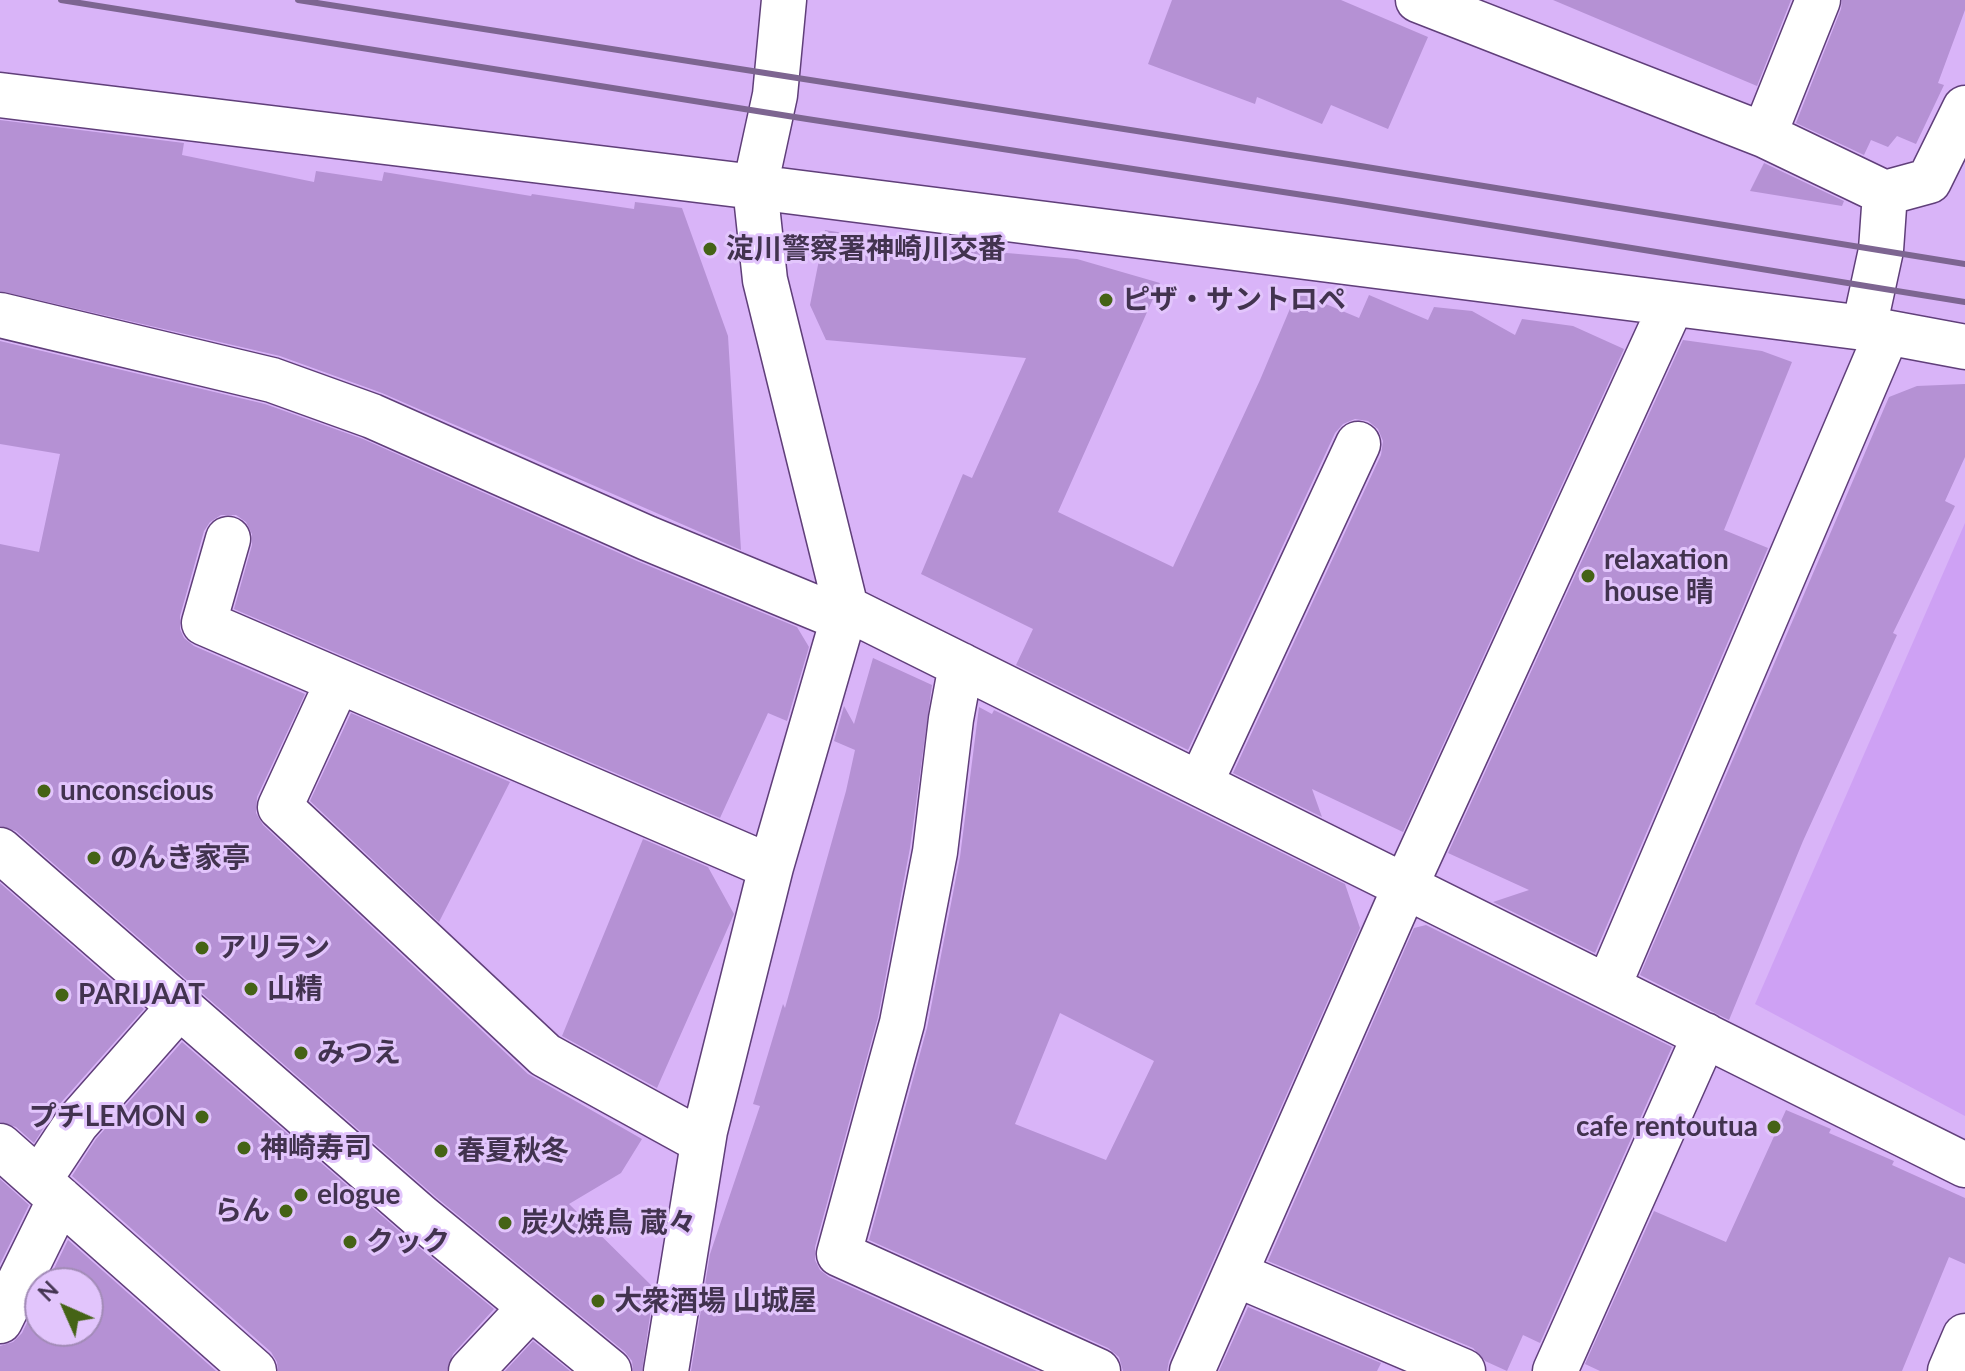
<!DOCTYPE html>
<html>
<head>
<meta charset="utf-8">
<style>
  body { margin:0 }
  #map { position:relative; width:1965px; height:1371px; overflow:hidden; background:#d9b4f8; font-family:Lato,sans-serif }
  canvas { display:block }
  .north { position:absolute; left:24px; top:1267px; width:80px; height:80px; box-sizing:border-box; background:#e2c5fc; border:2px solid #a28bb7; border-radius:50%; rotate:315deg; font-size:22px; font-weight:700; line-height:32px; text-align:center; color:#42334f }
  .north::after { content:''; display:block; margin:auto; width:28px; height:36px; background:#456316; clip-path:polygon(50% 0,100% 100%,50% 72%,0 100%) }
</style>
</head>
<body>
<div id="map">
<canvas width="1965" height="1371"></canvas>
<div class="north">N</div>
</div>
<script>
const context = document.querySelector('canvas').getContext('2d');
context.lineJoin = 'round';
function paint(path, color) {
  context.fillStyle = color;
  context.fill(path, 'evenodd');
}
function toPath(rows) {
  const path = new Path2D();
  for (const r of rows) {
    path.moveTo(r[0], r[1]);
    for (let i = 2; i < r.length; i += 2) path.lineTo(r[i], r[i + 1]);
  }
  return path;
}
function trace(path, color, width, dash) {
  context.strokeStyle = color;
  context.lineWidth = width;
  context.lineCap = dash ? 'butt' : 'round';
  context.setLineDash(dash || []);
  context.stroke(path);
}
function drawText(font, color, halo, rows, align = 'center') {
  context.font = font + ' Lato,"Noto Sans JP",sans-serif';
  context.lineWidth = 6;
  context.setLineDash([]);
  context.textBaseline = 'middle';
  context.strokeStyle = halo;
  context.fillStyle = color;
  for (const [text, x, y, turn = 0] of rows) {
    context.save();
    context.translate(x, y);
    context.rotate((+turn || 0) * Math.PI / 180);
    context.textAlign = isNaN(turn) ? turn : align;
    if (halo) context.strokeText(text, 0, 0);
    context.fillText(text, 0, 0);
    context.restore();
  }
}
paint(toPath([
  [1965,523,1965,1116,1755,1004]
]), '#cea1f4');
paint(toPath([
  [1172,0,1341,0,1428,37,1388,129,1331,105,1322,124,1257,97,1255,104,1148,64],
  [1553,0,1791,0,1757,86],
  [1842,0,1965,0,1965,10,1938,83,1944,85,1916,144,1897,136,1888,147,1871,140,1864,155,1796,123,1841,9],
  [0,120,184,143,182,155,314,182,316,171,382,181,384,172,531,196,532,194,634,209,635,202,682,208,728,336,741,550,382,393,280,356,0,291],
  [1764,163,1844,201,1842,206,1750,191],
  [825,230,925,246,1077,259,1160,283,1058,512,1173,567,1260,380,1297,292,1359,318,1369,295,1428,320,1434,307,1472,311,1515,335,1522,319,1573,326,1624,349,1403,832,1312,789,1322,817,1233,773,1381,455,1383,441,1378,429,1368,421,1355,419,1343,424,1335,433,1188,750,1016,665,1033,629,921,574,963,474,972,478,1026,358,826,340,810,305],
  [1683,340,1762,351,1792,362,1724,530,1768,548,1595,953,1493,902,1529,890,1448,853],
  [0,341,265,404,363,439,637,561,797,627,809,647,787,721,768,713,720,818,234,609,252,545,252,534,246,522,236,515,221,515,210,522,204,531,180,616,180,629,184,638,194,646,305,694,257,797,256,813,263,825,528,1074,642,1139,621,1173,569,1204,654,1288,642,1371,633,1371,632,1361,625,1352,437,1198,16,831,0,826,0,544,39,552,60,454,0,444],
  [1965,384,1965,457,1945,501,1955,506,1893,633,1897,635,1803,841,1729,1020,1640,975,1889,397,1917,386],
  [873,658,932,685,910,848,878,1017,815,1247,815,1260,820,1270,829,1277,1037,1371,691,1371,710,1254,760,1106,753,1104,783,1004,785,1008,846,791,855,750,834,741,844,706,854,724],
  [979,707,992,714,994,710,1345,884,1360,928,1169,1361,1167,1371,1123,1371,1119,1357,1108,1348,869,1240,927,1028,960,857],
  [1060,1013,1154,1061,1106,1160,1015,1124],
  [351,713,510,782,439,922,310,801],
  [643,839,708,867,734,914,657,1088,562,1036],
  [0,883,144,1009,57,1107,34,1143,16,1127,0,1122],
  [1426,925,1672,1047,1540,1343,1523,1335,1507,1371,1485,1361,1473,1348,1268,1261,1414,928],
  [182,1042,405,1236,494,1309,453,1354,447,1371,278,1371,277,1362,271,1352,72,1176,96,1139],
  [1786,1110,1831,1129,1829,1133,1894,1161,1892,1165,1965,1198,1965,1264,1949,1257,1902,1371,1600,1371,1585,1364,1654,1211,1726,1242],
  [0,1179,29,1205,0,1264],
  [68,1240,216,1371,0,1371,0,1346,13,1342,22,1333,40,1296,40,1331,88,1331,88,1283,47,1283],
  [1248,1307,1381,1363,1377,1371,1219,1371],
  [533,1341,570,1371,505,1371]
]), '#b591d4');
const minor = toPath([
  [1418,0,1764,135,1885,193,1929,181,1965,108],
  [0,95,755,187,1864,328,1965,347],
  [1764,135,1818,0],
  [0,315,272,380,372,416,647,538,843,619],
  [1864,328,1881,250,1885,193],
  [228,539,204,623,771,867],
  [846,608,1965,1165],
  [961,665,951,719,935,852,902,1023,839,1254,1098,1371],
  [338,681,280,807,545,1055,703,1142],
  [1200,784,1358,444],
  [0,850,421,1217,609,1371],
  [1608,987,1887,333],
  [0,1146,254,1371],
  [39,1180,76,1124,180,1006],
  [1235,1274,1463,1371],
  [0,1321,60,1199],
  [471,1371,531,1307],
  [666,1371,705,1131,771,867,846,608,765,280,755,187,775,95,784,0],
  [1192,1371,1405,887,1672,304],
  [1555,1371,1705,1035],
  [1950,1371,1965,1336]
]);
trace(minor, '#603f7a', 47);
trace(minor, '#fff', 44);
trace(toPath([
  [61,0,807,119,1342,201,1965,302],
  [298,0,1348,164,1965,264]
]), '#7d6591', 6);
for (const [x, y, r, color] of [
  [710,249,8,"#456316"],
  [1106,300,8,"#456316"],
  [1588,576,8,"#456316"],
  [44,791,8,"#456316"],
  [94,858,8,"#456316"],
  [202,948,8,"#456316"],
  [251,989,8,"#456316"],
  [62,995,8,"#456316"],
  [301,1053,8,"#456316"],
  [202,1117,8,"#456316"],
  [1774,1127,8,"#456316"],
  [244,1148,8,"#456316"],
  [441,1151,8,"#456316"],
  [301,1195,8,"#456316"],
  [286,1211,8,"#456316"],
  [505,1223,8,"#456316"],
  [350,1242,8,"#456316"],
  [598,1301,8,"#456316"]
]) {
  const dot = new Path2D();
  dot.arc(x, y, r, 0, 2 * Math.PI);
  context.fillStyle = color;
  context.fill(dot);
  trace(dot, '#e2c5fc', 3);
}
drawText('bold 28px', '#42334f', '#e2c5fc', [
  ["淀川警察署神崎川交番",726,249],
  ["ピザ・サントロペ",1122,300],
  ["relaxation",1604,560],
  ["house 晴",1604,592],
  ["unconscious",60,791],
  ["のんき家亭",110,858],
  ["アリラン",218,948],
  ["山精",267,989],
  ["PARIJAAT",78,995],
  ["みつえ",317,1053],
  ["プチLEMON",186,1117,"right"],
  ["cafe rentoutua",1758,1127,"right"],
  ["神崎寿司",260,1148],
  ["春夏秋冬",457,1151],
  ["elogue",317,1195],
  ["らん",270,1211,"right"],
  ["炭火焼鳥 蔵々",521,1223],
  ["クック",366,1242],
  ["大衆酒場 山城屋",614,1301]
], 'left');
</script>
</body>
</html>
